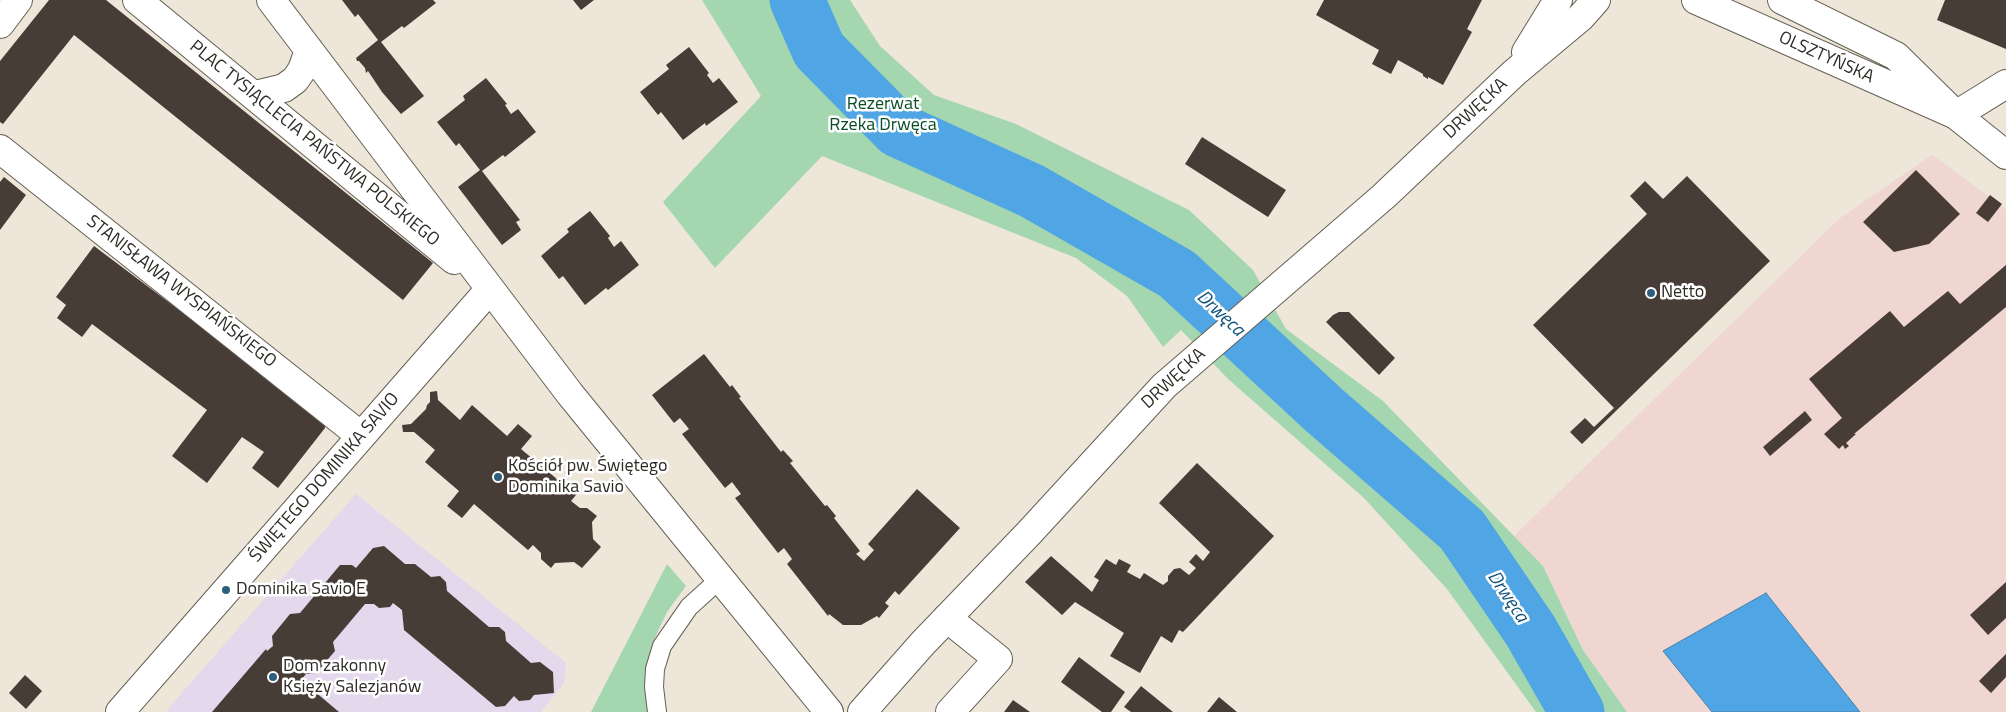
<!DOCTYPE html>
<html>
<head>
<meta charset="utf-8">
<style>
  body { margin:0 }
  canvas { display:block; background:#ede6d9 }
</style>
</head>
<body>
<canvas width="2006" height="712"></canvas>
<script>
const context = document.querySelector('canvas').getContext('2d');
context.lineJoin = 'round';
function paint(path, color) {
  context.fillStyle = color;
  context.fill(path, 'evenodd');
}
function toPath(rows) {
  const path = new Path2D();
  for (const r of rows) {
    path.moveTo(r[0], r[1]);
    for (let i = 2; i < r.length; i += 2) path.lineTo(r[i], r[i + 1]);
  }
  return path;
}
function trace(path, color, width, dash) {
  context.strokeStyle = color;
  context.lineWidth = width;
  context.lineCap = dash ? 'butt' : 'round';
  context.setLineDash(dash || []);
  context.stroke(path);
}
function drawText(font, color, halo, rows, align = 'center') {
  context.font = font + ' "Titillium Web",sans-serif';
  context.lineWidth = 5;
  context.setLineDash([]);
  context.textBaseline = 'middle';
  context.strokeStyle = halo;
  context.fillStyle = color;
  for (const [text, x, y, turn = 0] of rows) {
    context.save();
    context.translate(x, y);
    context.rotate((+turn || 0) * Math.PI / 180);
    context.textAlign = isNaN(turn) ? turn : align;
    if (halo) context.strokeText(text, 0, 0);
    context.fillText(text, 0, 0);
    context.restore();
  }
}
paint(toPath([
  [1932,155,2006,209,2006,712,1627,712,1583,650,1543,566,1514,536,1840,218]
]), '#f0d6d1');
paint(toPath([
  [356,494,566,663,564,683,541,712,169,712,167,710]
]), '#e3d8ec');
paint(toPath([
  [702,0,850,0,880,46,934,95,1016,124,1189,210,1253,270,1286,329,1383,401,1543,566,1583,650,1627,712,1536,712,1447,589,1364,498,1228,379,1181,330,1163,347,1127,296,1076,258,822,156,715,268,663,202,761,96],
  [667,564,686,586,667,612,653,642,647,673,648,712,591,712]
]), '#a4d7b0');
const water = toPath([
  [1766,593,1860,712,1712,712,1663,651,1766,593]
]);
paint(water, '#50a6e4');
trace(water, '#4681ab', 1);
trace(toPath([
  [797,0,819,50,898,130,1032,191,1177,274,1324,410,1462,530,1530,630,1577,712]
]), '#50a6e4', 55);
paint(toPath([
  [49,0,106,0,433,263,403,300,74,35,3,124,0,122,0,61],
  [342,0,433,0,436,3,404,28,402,26,381,42,424,96,401,114,382,92,368,71,366,73,365,68,359,61,357,61,356,58,378,40,358,14,355,17],
  [573,0,594,0,581,10],
  [1324,0,1482,0,1467,29,1472,32,1443,85,1428,77,1428,79,1423,76,1423,74,1398,60,1391,74,1372,64,1379,50,1316,15],
  [1945,0,2006,0,2006,49,1937,20],
  [689,47,709,73,707,75,713,83,719,78,738,102,706,126,705,123,683,140,661,112,658,115,640,92,669,69,666,65],
  [486,78,507,104,505,105,511,114,518,109,536,132,505,157,503,155,482,171,520,220,516,222,521,230,502,245,458,187,480,170,459,143,456,146,437,122,465,100,463,96],
  [1202,137,1286,190,1268,217,1185,164],
  [1916,170,1960,214,1929,244,1894,252,1863,222],
  [1687,176,1770,261,1582,444,1570,432,1585,418,1594,427,1614,408,1533,325,1647,214,1630,196,1645,181,1663,199],
  [4,177,26,195,0,230,0,182],
  [1990,195,2002,204,1988,222,1976,213],
  [590,211,610,236,608,238,614,247,621,241,639,265,608,290,606,288,585,305,563,276,559,279,541,256,569,232,567,229],
  [94,246,324,419,325,428,278,488,252,468,264,452,242,437,207,483,172,456,207,410,92,324,82,337,57,318,66,305,56,297],
  [2006,265,2006,307,1854,434,1856,434,1846,443,1849,446,1845,449,1843,445,1839,449,1824,434,1842,418,1809,379,1890,311,1904,327,1948,291,1960,304],
  [1339,312,1349,312,1395,358,1379,375,1326,322,1333,315],
  [704,354,730,387,732,385,741,397,739,398,781,452,783,450,793,461,790,463,825,506,827,505,836,516,834,518,860,551,856,554,864,561,874,550,868,544,917,489,960,528,899,595,895,591,885,603,889,606,879,618,877,616,861,625,843,625,829,614,828,616,787,564,792,559,784,548,778,553,735,498,741,494,732,482,725,488,682,434,689,429,680,418,674,423,652,395],
  [437,391,438,400,460,420,472,405,507,436,518,424,532,436,521,449,576,495,571,501,580,508,587,508,597,516,592,522,593,539,601,547,582,568,574,562,555,563,551,568,541,559,541,553,533,545,528,550,474,504,462,518,447,506,459,491,425,462,435,450,414,432,403,432,402,425,411,424,426,409,427,405,430,402,430,392],
  [1805,411,1812,420,1770,456,1763,447],
  [1197,463,1274,536,1183,632,1179,630,1172,643,1161,636,1140,673,1110,656,1124,633,1075,602,1062,615,1025,582,1051,556,1092,592,1099,580,1094,577,1106,559,1116,565,1119,559,1131,565,1127,572,1140,579,1144,573,1163,585,1168,581,1168,576,1174,569,1180,568,1189,575,1196,568,1189,562,1196,554,1203,561,1210,552,1159,503],
  [384,546,405,564,415,564,431,577,440,576,446,582,447,591,489,627,499,627,505,632,506,641,531,663,540,662,553,672,554,693,534,695,530,700,519,701,514,696,505,706,496,707,404,630,402,610,393,603,390,607,379,608,374,604,365,604,333,642,335,651,316,673,306,674,301,680,339,712,212,712,266,649,267,651,273,646,272,636,290,614,300,613,340,565,352,565,356,568,373,548],
  [2006,582,2006,618,1988,635,1970,615],
  [2006,654,2006,677,1991,693,1979,681],
  [1079,657,1125,692,1111,712,1102,712,1061,682],
  [25,675,42,691,26,709,9,693],
  [1141,686,1173,712,1131,712,1124,707],
  [1219,697,1237,712,1207,712],
  [1013,700,1030,712,1004,712]
]), '#483c37');
const lane = toPath([
  [657,712,654,687,655,669,662,646,689,607,721,578]
]);
const street = toPath([
  [137,0,454,260],
  [271,0,570,394,829,712],
  [0,24,18,0],
  [255,95,284,88,295,80,302,70,309,50],
  [1956,115,2006,84],
  [0,149,361,436],
  [947,618,998,659,950,712],
  [120,712,490,289]
]);
const secondary = toPath([
  [1696,0,1956,115],
  [1782,0,1896,56,1956,115,2006,155],
  [1526,52,1558,0],
  [862,712,923,643,1029,533,1164,386,1384,196,1514,73,1581,17,1596,0]
]);
trace(lane, '#666055', 20);
trace(street, '#666055', 30);
trace(secondary, '#666055', 30);
trace(lane, '#fff', 18);
trace(street, '#fff', 28);
trace(secondary, '#fff', 28);
for (const [x, y, r, color] of [
  [1651,293,5,"#2d5e7c"],
  [498,477,5,"#2d5e7c"],
  [226,590,5,"#2d5e7c"],
  [273,677,5,"#2d5e7c"]
]) {
  const dot = new Path2D();
  dot.arc(x, y, r, 0, 2 * Math.PI);
  context.fillStyle = color;
  context.fill(dot);
  trace(dot, '#fff', 2);
}
drawText('18px', '#2e2b26', '#fff', [
  ["OLSZTYŃSKA",1826,58,24],
  ["DRWĘCKA",1476,109,-43],
  ["PLAC TYSIĄCLECIA PAŃSTWA POLSKIEGO",314,144,39],
  ["STANISŁAWA WYSPIAŃSKIEGO",181,292,38],
  ["DRWĘCKA",1174,379,-43],
  ["ŚWIĘTEGO DOMINIKA SAVIO",325,478,-49]
]);
drawText('18px', '#0a4d25', '#fff', [
  ["Rezerwat",883,105],
  ["Rzeka Drwęca",883,126]
]);
drawText('18px', '#2e2b26', '#fff', [
  ["Netto",1661,293],
  ["Kościół pw. Świętego",508,467],
  ["Dominika Savio",508,488],
  ["Dominika Savio E",236,590],
  ["Dom zakonny",283,667],
  ["Księży Salezjanów",283,688]
], 'left');
drawText('italic 19px', '#12527b', '#fff', [
  ["Drwęca",1220,314,43],
  ["Drwęca",1507,597,56]
]);
</script>
</body>
</html>
